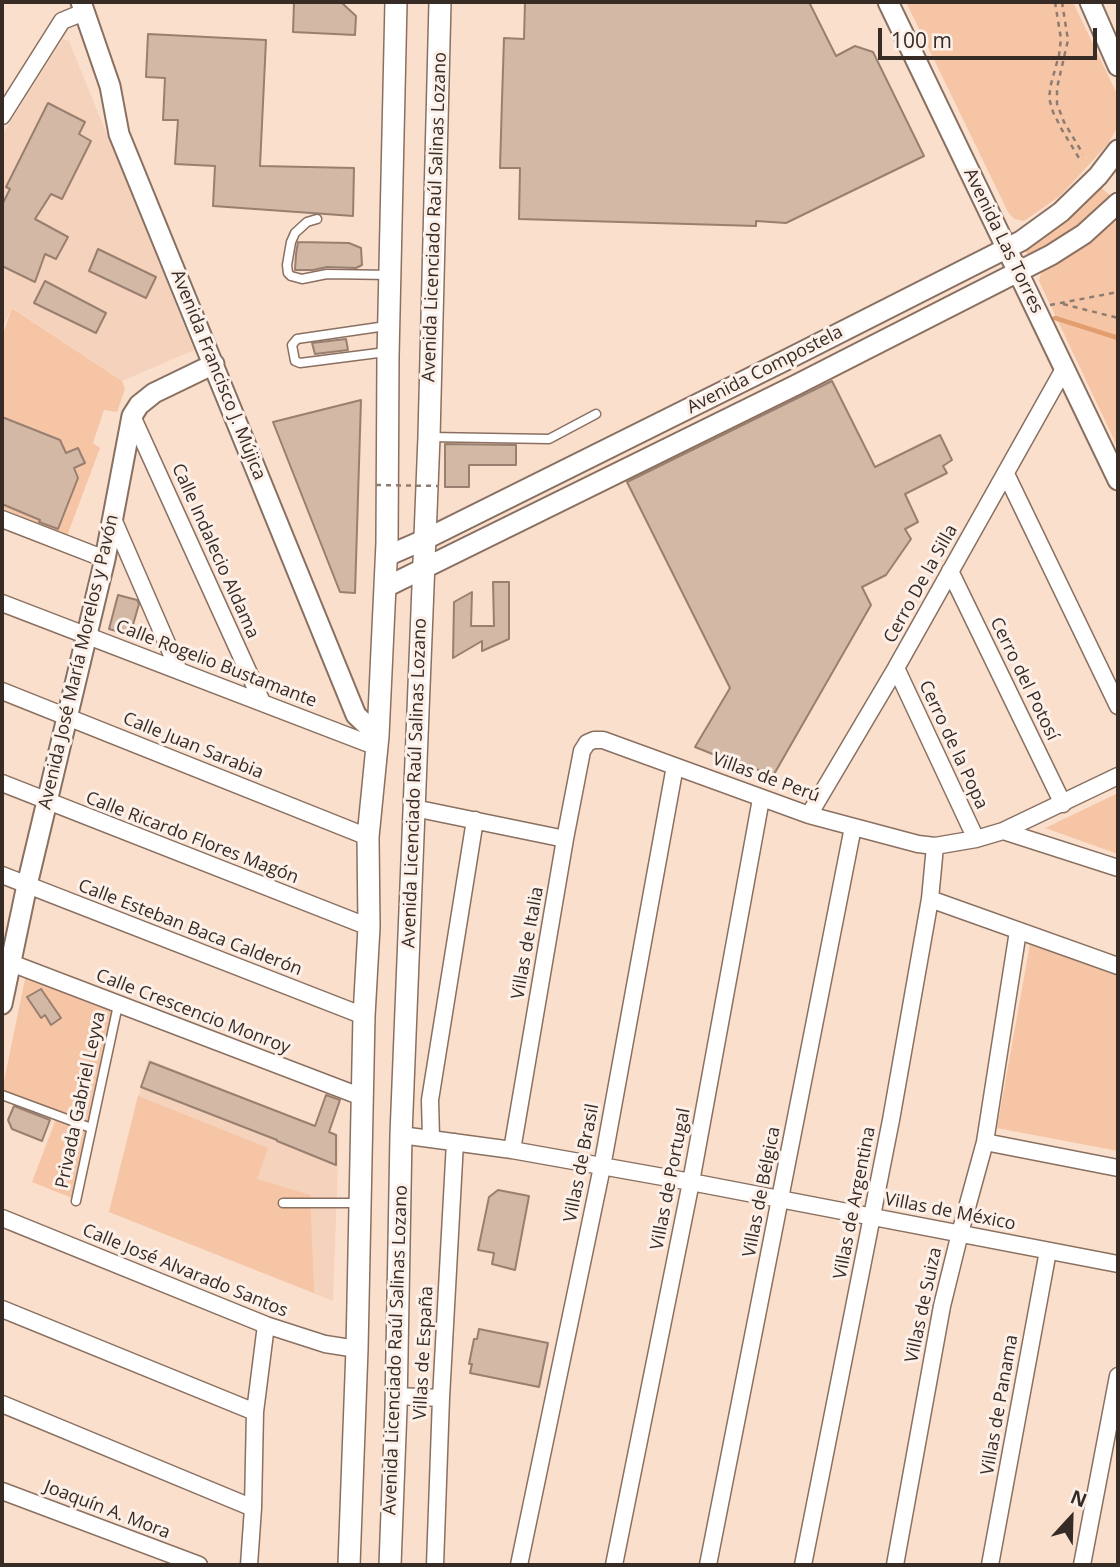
<!DOCTYPE html>
<html>
<head>
<meta charset="utf-8">
<style>
  body { margin:0 }
  #map { position:relative; width:1120px; height:1567px; overflow:hidden; background:#fbdfcd; font-family:"Open Sans",sans-serif }
  canvas { display:block }
  .frame { position:absolute; inset:0; border:4px solid #362b25; pointer-events:none }
  .north { position:absolute; left:1036px; top:1483px; width:70px; height:70px; -webkit-text-stroke:5px #fcf0e9; paint-order:stroke; rotate:22deg; font-size:19px; font-weight:700; line-height:28px; text-align:center; color:#362b25 }
  .north::after { content:''; display:block; margin:auto; width:24px; height:32px; background:#362b25; clip-path:polygon(50% 0,100% 100%,50% 72%,0 100%) }
  .scale { position:absolute; left:878px; top:28px; width:219px; height:32px; box-sizing:border-box; border:4px solid #362b25; border-top:0; padding-left:9px; font-size:21px; line-height:24px; white-space:nowrap; color:#362b25; -webkit-text-stroke:5px #fcf0e9; paint-order:stroke }
</style>
</head>
<body>
<div id="map">
<canvas width="1120" height="1567"></canvas>
<div class="frame"></div>
<div class="north">N</div>
<div class="scale">100 m</div>
</div>
<script>
const context = document.querySelector('canvas').getContext('2d');
context.lineJoin = 'round';
function paint(path, color) {
  context.fillStyle = color;
  context.fill(path, 'evenodd');
}
function toPath(rows) {
  const path = new Path2D();
  for (const r of rows) {
    path.moveTo(r[0], r[1]);
    for (let i = 2; i < r.length; i += 2) path.lineTo(r[i], r[i + 1]);
  }
  return path;
}
function trace(path, color, width, dash) {
  context.strokeStyle = color;
  context.lineWidth = width;
  context.lineCap = dash ? 'butt' : 'round';
  context.setLineDash(dash || []);
  context.stroke(path);
}
function drawText(font, color, halo, rows, align = 'center') {
  context.font = font + ' "Open Sans",sans-serif';
  context.lineWidth = 6;
  context.setLineDash([]);
  context.textBaseline = 'middle';
  context.strokeStyle = halo;
  context.fillStyle = color;
  for (const [text, x, y, turn = 0] of rows) {
    context.save();
    context.translate(x, y);
    context.rotate((+turn || 0) * Math.PI / 180);
    context.textAlign = isNaN(turn) ? turn : align;
    if (halo) context.strokeText(text, 0, 0);
    context.fillText(text, 0, 0);
    context.restore();
  }
}
paint(toPath([
  [63,39,69,41,194,350,122,381,12,307,2,330,2,135],
  [148,1059,339,1135,333,1301,109,1212]
]), '#f4d2bb');
paint(toPath([
  [906,2,1073,2,1118,96,1118,126,1108,144,1060,196,1024,221,1014,219,1008,212],
  [1098,185,1112,197,1072,229,1029,257,1025,250,1067,220],
  [1118,220,1118,448,1039,281,1041,273],
  [12,308,122,381,125,389,117,412,104,410,93,443,100,448,67,536,2,508,2,337],
  [1118,793,1118,854,1045,828],
  [1030,944,1118,976,1118,1151,997,1128],
  [26,974,113,1008,88,1123,2,1091],
  [138,1096,268,1148,257,1179,310,1195,314,1293,109,1212],
  [56,1119,87,1130,72,1198,32,1182]
]), '#f5c5a5');
trace(toPath([
  [1055,318,1118,338]
]), '#e39e70', 4.5);
const building = toPath([
  [294,2,342,3,356,16,355,35,293,32,294,2],
  [525,2,809,2,836,56,855,46,873,52,924,156,786,223,756,221,756,226,519,219,520,168,500,168,502,100,504,38,524,39,525,2],
  [148,34,266,40,260,166,354,168,353,216,213,206,215,166,175,164,178,120,163,120,165,78,146,77,148,34],
  [48,103,85,122,79,134,91,141,62,199,51,194,35,219,68,237,56,259,45,254,35,282,2,266,2,205,10,189,6,187,48,103],
  [298,242,349,243,361,248,362,265,356,268,327,267,313,270,295,270,296,254,298,242],
  [98,249,156,277,146,298,89,271,98,249],
  [45,281,106,313,96,333,34,303,45,281],
  [346,339,348,350,315,354,312,343,346,339],
  [832,381,875,467,940,435,952,460,943,466,947,473,905,494,918,522,905,529,911,539,886,575,862,587,871,605,773,776,746,765,745,767,695,747,730,688,627,482,832,381],
  [361,400,355,593,340,592,273,422,361,400],
  [2,417,60,440,66,453,78,448,85,463,74,468,78,478,58,529,39,522,40,520,2,504,2,417],
  [445,444,516,445,516,465,469,465,469,487,445,487,445,444],
  [493,582,509,582,509,639,482,651,482,641,453,658,454,602,472,592,471,626,494,626,493,582],
  [118,595,137,600,139,604,130,635,109,629,118,595],
  [41,989,61,1018,51,1025,45,1015,41,1018,27,997,41,989],
  [150,1062,315,1126,326,1095,340,1100,329,1132,336,1135,336,1165,277,1141,277,1140,141,1087,150,1062],
  [14,1106,50,1120,42,1141,12,1129,8,1120,14,1106],
  [498,1190,529,1196,515,1270,492,1264,494,1253,478,1250,489,1197,498,1190],
  [479,1329,548,1343,539,1387,470,1373,472,1364,469,1364,474,1339,477,1339,479,1329]
]);
paint(building, '#d3b8a6');
trace(building, '#997f6f', 2);
const service = toPath([
  [317,219,307,222,295,233,291,242,287,265,288,273,291,276,302,279,327,274,390,275],
  [386,326,297,339,292,345,295,361,300,363,386,352],
  [430,437,549,439,596,414],
  [2,1095,91,1128],
  [76,1201,118,1005],
  [283,1203,359,1203]
]);
const minor = toPath([
  [2,116,62,21,84,12],
  [132,416,262,702],
  [1006,474,1118,706],
  [2,519,105,559],
  [113,519,179,671],
  [950,571,1063,804],
  [2,603,377,747],
  [896,668,976,839],
  [2,691,368,837],
  [2,783,369,927],
  [414,808,565,839],
  [809,815,896,668,1064,369],
  [1003,831,1118,868],
  [2,875,364,1016],
  [930,899,1118,966],
  [11,963,362,1097],
  [401,1135,512,1150,691,1182,1118,1264],
  [431,1138,430,1100,475,820],
  [985,1142,1118,1168],
  [512,1150,565,839,582,751,587,743,594,740,603,740,809,815,918,844,935,846,976,839,1003,831,1118,776],
  [2,1218,266,1325,325,1344,357,1349],
  [2,1309,255,1412],
  [396,1396,441,1398],
  [2,1404,253,1508],
  [2,1491,199,1565],
  [249,1565,253,1508,255,1412,266,1325],
  [435,1565,441,1398,455,1142],
  [519,1565,602,1167,675,766],
  [614,1565,691,1182,761,799],
  [708,1565,853,827],
  [803,1565,891,1120,930,899,935,846],
  [895,1565,942,1306,960,1233,985,1142,1018,931],
  [990,1565,1048,1251],
  [1082,1565,1118,1376]
]);
const tertiary = toPath([
  [81,2,110,86,119,134,356,715,378,736],
  [888,2,1118,480],
  [1090,2,1118,66],
  [387,556,426,539,784,361,1021,241,1061,212,1098,176,1118,150],
  [386,587,796,385,1051,255,1084,234,1118,203],
  [2,1004,27,885,105,559,132,416,139,405,154,393,214,364]
]);
const secondary = toPath([
  [349,1565,357,1349,364,1016,369,927,368,837,378,736,387,543,388,356,396,2],
  [390,1565,396,1408,401,1135,429,437,440,2]
]);
trace(service, '#897060', 11);
trace(minor, '#897060', 19);
trace(tertiary, '#897060', 23);
trace(secondary, '#897060', 24);
trace(toPath([
  [1055,2,1061,39,1059,55,1051,84,1049,98,1053,112,1062,130,1079,158],
  [1062,2,1068,40,1057,88,1057,104,1064,122,1083,154],
  [1063,304,1118,318],
  [1050,305,1118,292]
]), '#8f7c71', 2.5, [5, 5]);
trace(service, '#fff', 8);
trace(minor, '#fff', 16);
trace(tertiary, '#fff', 19);
trace(secondary, '#fff', 21);
trace(toPath([
  [376,485,439,486]
]), '#8f7c71', 2.5, [5, 5]);
drawText('18px', '#362b25', '#fcf0e9', [
  ["Avenida Licenciado Raúl Salinas Lozano",435,217,-88],
  ["Avenida Las Torres",1003,241,64],
  ["Avenida Compostela",765,370,-27],
  ["Avenida Francisco J. Mújica",218,375,68],
  ["Calle Indalecio Aldama",215,551,66],
  ["Cerro De la Silla",921,584,-61],
  ["Avenida José María Morelos y Pavón",79,662,-77],
  ["Calle Rogelio Bustamante",216,664,21],
  ["Cerro del Potosí",1024,679,64],
  ["Cerro de la Popa",953,745,65],
  ["Calle Juan Sarabia",193,746,22],
  ["Villas de Perú",766,778,20],
  ["Avenida Licenciado Raúl Salinas Lozano",415,783,-88],
  ["Calle Ricardo Flores Magón",192,838,21],
  ["Calle Esteban Baca Calderón",190,928,21],
  ["Villas de Italia",528,943,-80],
  ["Calle Crescencio Monroy",193,1012,21],
  ["Privada Gabriel Leyva",81,1100,-78],
  ["Villas de Brasil",582,1163,-79],
  ["Villas de Portugal",671,1179,-79],
  ["Villas de Bélgica",762,1192,-79],
  ["Villas de Argentina",855,1203,-79],
  ["Villas de México",950,1212,11],
  ["Calle José Alvarado Santos",185,1271,22],
  ["Villas de Suiza",924,1305,-78],
  ["Avenida Licenciado Raúl Salinas Lozano",396,1350,-88],
  ["Villas de España",424,1353,-87],
  ["Villas de Panama",1000,1405,-80],
  ["Joaquín A. Mora",107,1510,21]
]);
</script>
</body>
</html>
